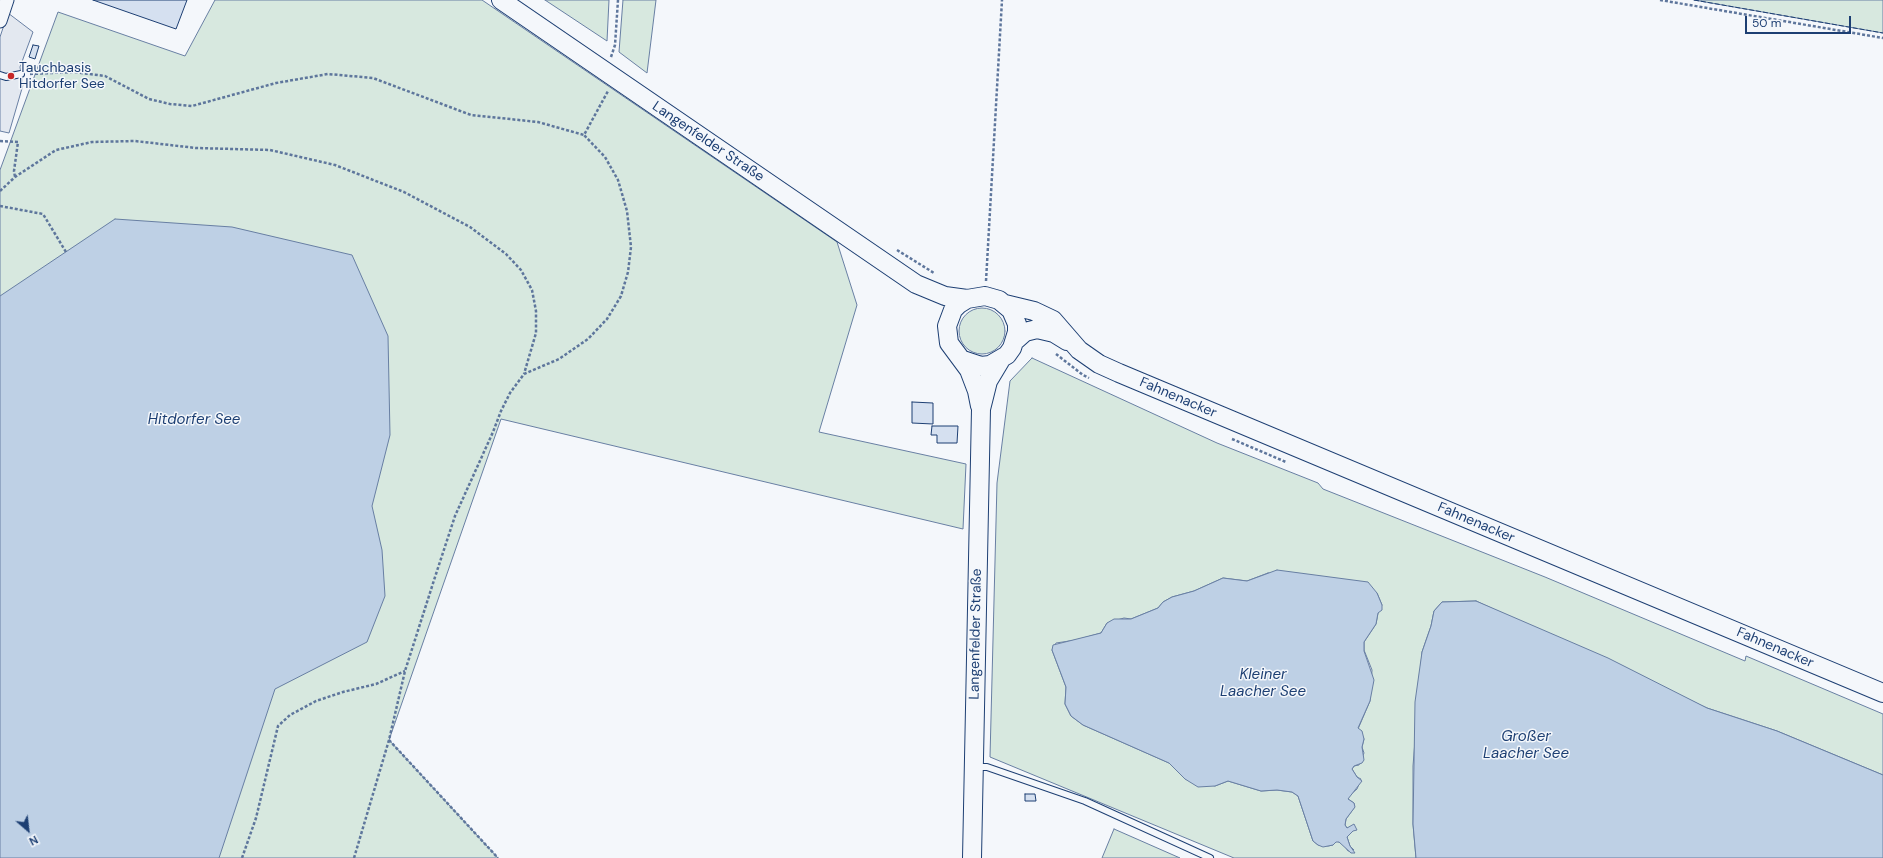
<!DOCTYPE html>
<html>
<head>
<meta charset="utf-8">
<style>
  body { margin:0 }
  #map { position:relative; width:1883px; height:858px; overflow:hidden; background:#f4f7fb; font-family:"DM Sans",sans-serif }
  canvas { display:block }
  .north { position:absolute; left:8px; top:810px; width:40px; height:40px; -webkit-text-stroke:3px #f4f7fb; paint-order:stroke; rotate:152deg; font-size:11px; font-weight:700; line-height:16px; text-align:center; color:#1d3f73 }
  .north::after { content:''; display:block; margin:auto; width:14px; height:18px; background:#1d3f73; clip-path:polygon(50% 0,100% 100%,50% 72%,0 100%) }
  .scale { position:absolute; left:1745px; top:16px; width:106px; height:18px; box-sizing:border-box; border:2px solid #1d3f73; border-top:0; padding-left:5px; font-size:12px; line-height:14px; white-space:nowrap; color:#1d3f73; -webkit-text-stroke:3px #f4f7fb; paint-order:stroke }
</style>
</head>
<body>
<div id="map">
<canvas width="1883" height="858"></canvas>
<div class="north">N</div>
<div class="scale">50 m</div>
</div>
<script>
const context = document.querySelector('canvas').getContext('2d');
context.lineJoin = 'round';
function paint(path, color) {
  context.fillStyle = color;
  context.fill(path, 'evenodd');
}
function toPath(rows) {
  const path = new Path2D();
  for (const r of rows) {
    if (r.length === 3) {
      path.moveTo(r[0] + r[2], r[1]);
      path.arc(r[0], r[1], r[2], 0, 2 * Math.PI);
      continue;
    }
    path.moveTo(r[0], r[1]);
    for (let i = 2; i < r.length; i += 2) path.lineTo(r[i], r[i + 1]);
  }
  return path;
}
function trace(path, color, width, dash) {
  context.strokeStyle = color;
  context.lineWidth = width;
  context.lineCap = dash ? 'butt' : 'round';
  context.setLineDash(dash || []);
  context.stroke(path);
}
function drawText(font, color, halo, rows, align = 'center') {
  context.font = font + ' "DM Sans",sans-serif';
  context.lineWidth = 3;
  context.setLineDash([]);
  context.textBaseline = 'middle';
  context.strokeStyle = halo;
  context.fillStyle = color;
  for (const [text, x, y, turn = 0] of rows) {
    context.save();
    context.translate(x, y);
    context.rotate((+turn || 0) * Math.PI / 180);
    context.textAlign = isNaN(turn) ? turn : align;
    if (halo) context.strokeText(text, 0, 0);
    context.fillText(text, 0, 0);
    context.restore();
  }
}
const green = toPath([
  [215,0,482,0,837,242,857,305,819,432,966,464,963,529,501,419,389,740,498,858,0,858,0,170,58,12,185,56,215,0],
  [545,0,609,0,607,41,545,0],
  [623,0,656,0,647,73,619,52,623,0],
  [1694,0,1883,0,1883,33,1694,0],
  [982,331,23],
  [1032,358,1217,443,1318,483,1323,489,1545,577,1745,661,1746,656,1883,714,1883,775,1777,731,1707,708,1476,601,1442,602,1434,611,1431,626,1422,652,1413,766,1413,824,1416,858,1234,858,990,757,997,483,1010,381,1032,358],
  [1268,573,1377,593,1382,605,1378,613,1376,624,1364,642,1364,650,1372,670,1370,701,1358,729,1364,739,1362,747,1364,753,1359,765,1354,766,1352,769,1357,777,1361,779,1357,789,1349,796,1348,799,1354,803,1354,808,1346,819,1345,825,1347,828,1351,827,1353,831,1347,837,1350,846,1354,850,1348,851,1344,845,1339,842,1336,841,1333,845,1328,846,1318,845,1313,841,1298,796,1292,792,1277,790,1261,791,1228,781,1215,786,1185,779,1169,763,1083,725,1071,716,1065,704,1066,687,1052,650,1056,643,1076,640,1101,633,1107,623,1124,618,1131,619,1158,608,1163,602,1172,597,1194,591,1223,578,1247,581,1268,573],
  [1114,829,1180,858,1102,858,1114,829]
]);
paint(green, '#d7e8df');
trace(green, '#687fa3', 1);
const parking = toPath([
  [8,13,33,32,20,67,23,85,9,133,0,131,0,37,8,13]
]);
paint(parking, '#e3e8f0');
trace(parking, '#687fa3', 1);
const water = toPath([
  [115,219,232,227,352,255,388,336,390,435,372,506,382,550,385,596,367,642,275,689,219,858,0,858,0,296,115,219],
  [1277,570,1368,582,1377,593,1382,605,1382,610,1378,613,1376,624,1364,642,1364,651,1374,680,1370,701,1358,728,1362,731,1364,739,1362,747,1364,760,1362,763,1354,766,1352,769,1357,777,1362,781,1348,799,1354,803,1355,807,1346,819,1345,825,1347,828,1354,824,1357,830,1353,831,1347,837,1350,846,1355,853,1351,853,1339,842,1336,842,1333,845,1323,847,1318,845,1313,841,1298,796,1292,792,1277,790,1261,791,1228,781,1215,786,1198,787,1185,779,1169,763,1083,725,1071,716,1065,704,1066,687,1052,650,1053,645,1101,633,1107,623,1114,619,1131,619,1158,608,1163,602,1172,597,1194,591,1223,578,1247,581,1277,570],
  [1476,601,1608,658,1707,708,1777,731,1883,775,1883,858,1416,858,1413,824,1415,702,1422,652,1431,626,1434,611,1442,602,1476,601]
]);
paint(water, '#bed0e5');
trace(water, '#687fa3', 1);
const building = toPath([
  [93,0,187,0,176,29,93,0],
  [33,45,39,46,35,59,29,57,33,45],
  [912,402,933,403,933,424,912,423,912,402],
  [932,426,958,426,957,443,937,443,937,435,931,435,932,426],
  [1025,794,1035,794,1036,801,1025,801,1025,794]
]);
paint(building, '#d5e0f0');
trace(building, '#1d3f73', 1);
const lane = toPath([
  [0,75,6,77,21,74],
  [975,767,987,767,1085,801,1210,858]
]);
const street = toPath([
  [0,21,7,0]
]);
const secondary = toPath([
  [501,0,916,284,945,296,967,299],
  [1005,304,1034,311,1053,320,1079,350,1099,364,1119,373,1883,693],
  [1016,340,1025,332,1037,329,1054,333,1067,341],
  [963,360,981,366,990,365,1007,355,1012,348,1017,332,1017,324,1011,310,999,300,985,296,967,299,959,304,953,310,947,326,949,343,969,370,977,391,980,406],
  [972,858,981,409,988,381,1000,361]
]);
trace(lane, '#1d3f73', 8);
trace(street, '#1d3f73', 15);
trace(secondary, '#1d3f73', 20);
trace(toPath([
  [1660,0,1883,38],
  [611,57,615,45,618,0],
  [30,74,74,72,105,76,149,99,170,104,192,106,276,83,328,74,373,78,471,115,538,122,584,135],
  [0,141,18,142,14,171,15,177],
  [0,191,15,177,56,150,92,142,135,141,196,148,270,150,335,165,404,192,470,227,506,254,521,270,532,290,536,311,536,333,524,374],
  [0,206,43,214,66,252],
  [897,250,934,273],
  [986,281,1002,0],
  [1056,354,1083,375,1089,378],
  [1232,439,1286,462],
  [389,740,498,858],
  [242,858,256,818,278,726,290,715,316,701,343,692,376,684,405,671],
  [354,858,389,740,405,671,436,574,455,516,493,432,501,411,510,393,524,374,559,359,588,339,607,319,621,296,628,272,631,247,627,211,618,180,605,157,584,135,608,91]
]), '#5e769c', 2.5, [3, 2]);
trace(lane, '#f4f7fb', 6);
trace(street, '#f4f7fb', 13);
trace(secondary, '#f4f7fb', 18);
trace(toPath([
  [1694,0,1883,33]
]), '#1d3f73', 1, [5, 2]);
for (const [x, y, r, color] of [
  [11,76,4,"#c62828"]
]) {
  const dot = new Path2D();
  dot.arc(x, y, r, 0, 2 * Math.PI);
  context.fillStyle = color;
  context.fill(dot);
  trace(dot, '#f4f7fb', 1.5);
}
drawText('14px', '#1d3f73', '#f4f7fb', [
  ["Tauchbasis",19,68],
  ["Hitdorfer See",19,84]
], 'left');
drawText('14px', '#1d3f73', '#f4f7fb', [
  ["Langenfelder Straße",708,142,34],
  ["Fahnenacker",1178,398,23],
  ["Fahnenacker",1476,523,23],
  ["Langenfelder Straße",976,634,-89],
  ["Fahnenacker",1775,648,23]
]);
drawText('italic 15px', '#1d3f73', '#f4f7fb', [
  ["Hitdorfer See",194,420],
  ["Kleiner",1263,675],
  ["Laacher See",1263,692],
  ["Großer",1526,737],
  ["Laacher See",1526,754]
]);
</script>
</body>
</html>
